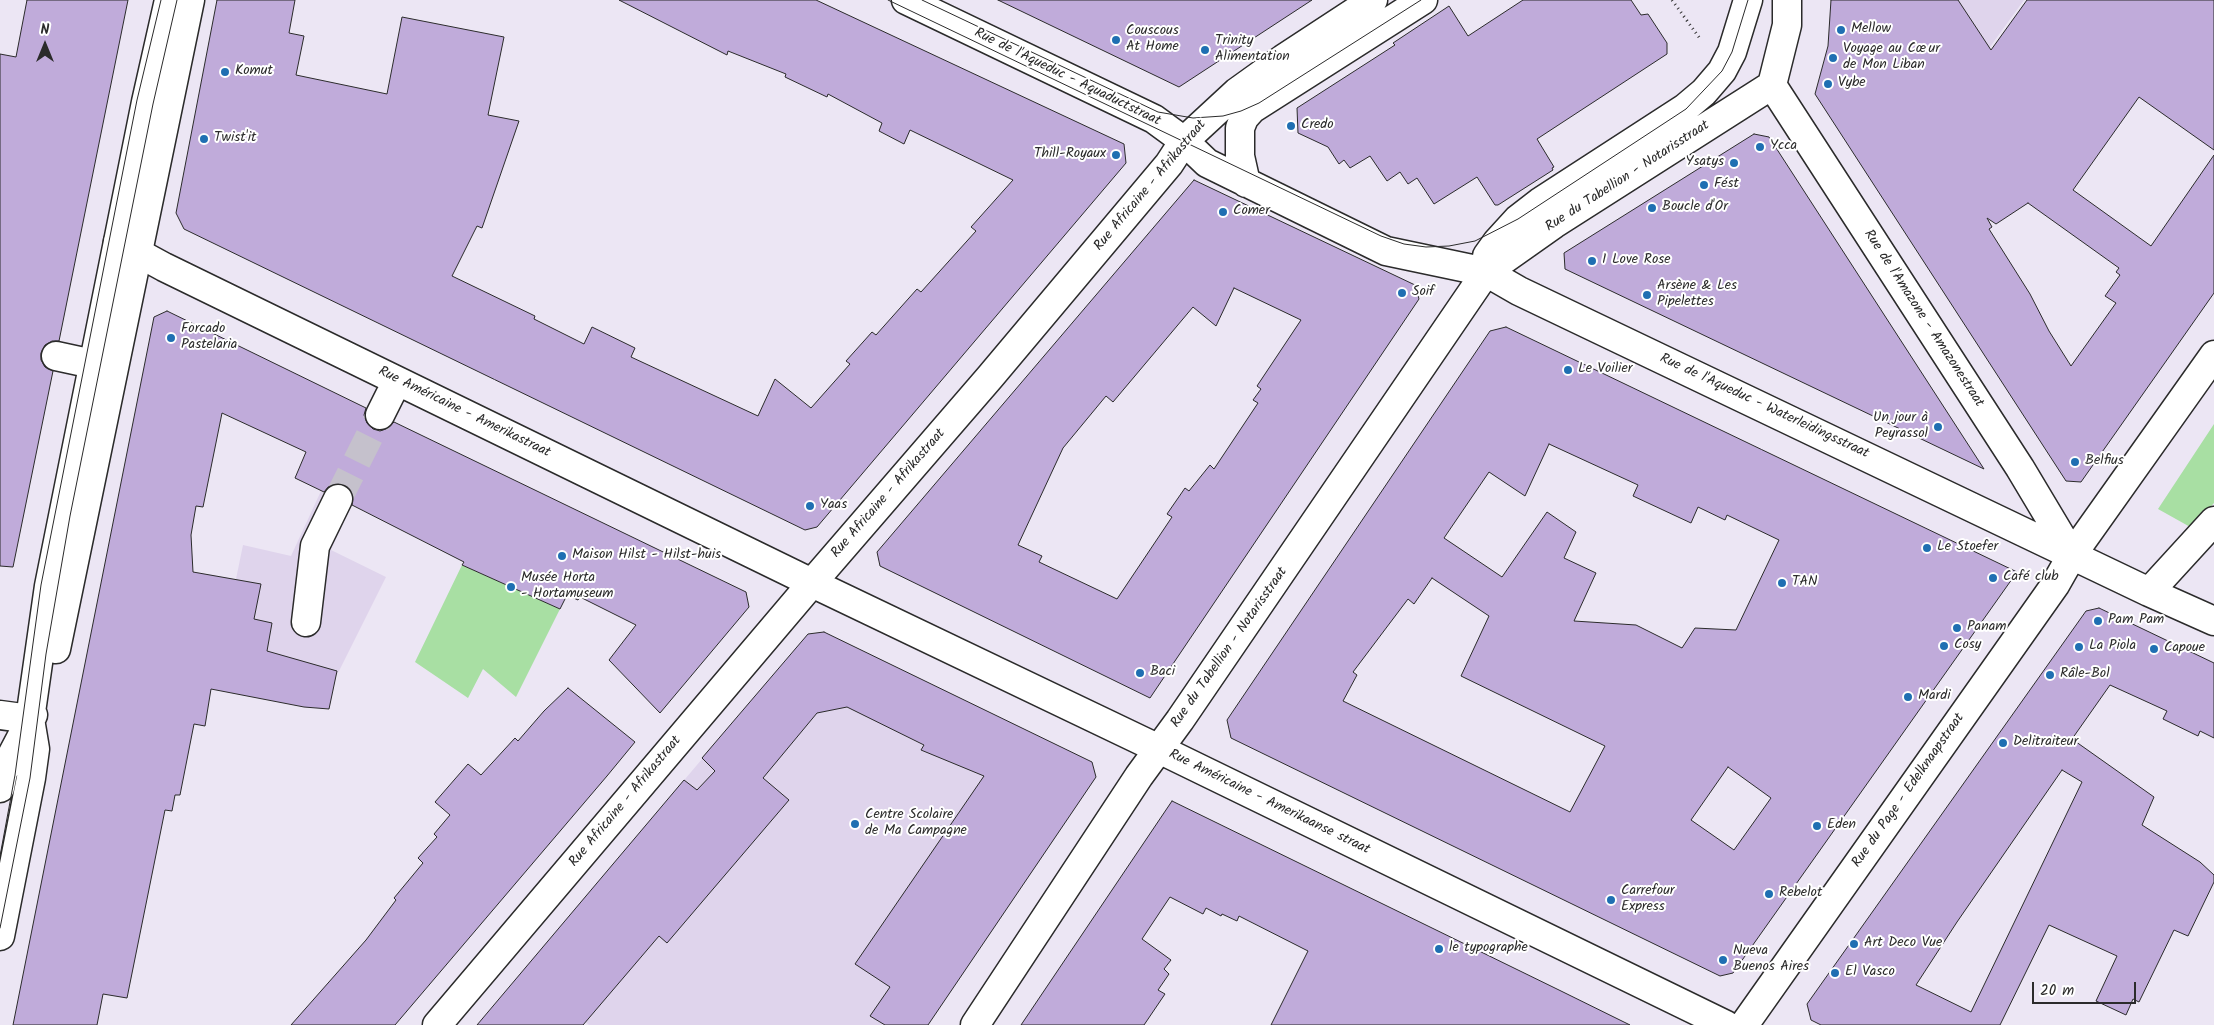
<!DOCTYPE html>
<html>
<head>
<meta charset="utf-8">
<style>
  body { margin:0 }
  #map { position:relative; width:2214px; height:1025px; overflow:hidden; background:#ece6f4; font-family:Kalam,sans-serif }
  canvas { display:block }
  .north { position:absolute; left:20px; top:20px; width:50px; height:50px; -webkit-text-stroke:4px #fff; paint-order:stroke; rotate:0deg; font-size:14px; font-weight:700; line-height:20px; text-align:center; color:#2b2b2b }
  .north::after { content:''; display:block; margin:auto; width:18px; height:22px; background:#2b2b2b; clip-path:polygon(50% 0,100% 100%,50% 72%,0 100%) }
  .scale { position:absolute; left:2032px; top:982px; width:104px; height:22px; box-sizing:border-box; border:2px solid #2b2b2b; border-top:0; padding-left:6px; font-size:15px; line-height:18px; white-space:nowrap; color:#2b2b2b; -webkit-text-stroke:4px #fff; paint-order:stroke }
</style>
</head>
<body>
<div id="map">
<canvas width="2214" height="1025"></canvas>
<div class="north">N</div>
<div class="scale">20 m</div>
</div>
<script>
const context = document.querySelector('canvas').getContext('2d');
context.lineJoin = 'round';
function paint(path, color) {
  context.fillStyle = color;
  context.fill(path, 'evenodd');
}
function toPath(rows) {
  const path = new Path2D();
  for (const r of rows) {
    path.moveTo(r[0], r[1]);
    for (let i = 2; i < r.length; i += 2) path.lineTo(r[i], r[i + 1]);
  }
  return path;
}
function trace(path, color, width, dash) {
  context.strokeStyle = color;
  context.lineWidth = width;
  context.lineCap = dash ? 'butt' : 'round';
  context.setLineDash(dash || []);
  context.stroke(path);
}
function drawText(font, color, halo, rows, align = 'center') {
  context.font = font + ' Kalam,sans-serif';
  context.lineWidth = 4;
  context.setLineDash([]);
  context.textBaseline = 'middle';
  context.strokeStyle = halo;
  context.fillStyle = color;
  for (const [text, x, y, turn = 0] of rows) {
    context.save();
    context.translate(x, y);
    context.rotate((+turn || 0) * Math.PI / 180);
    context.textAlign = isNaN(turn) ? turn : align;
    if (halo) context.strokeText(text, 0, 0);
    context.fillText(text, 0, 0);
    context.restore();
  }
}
paint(toPath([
  [1911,0,2024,0,1960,88],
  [321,491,351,506,331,550,386,577,339,671,330,686,334,687,329,709,85,667,106,557,236,579,243,545,291,556],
  [824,632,1092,762,1096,777,928,1025,589,1025,524,969,808,634]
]), '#dfd4ec');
paint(toPath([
  [2214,424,2214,503,2192,528,2158,509],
  [462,565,560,609,516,697,483,669,468,698,415,662]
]), '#a8dfa3');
const building = toPath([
  [27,0,128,0,59,341,52,341,45,345,41,353,41,360,45,367,53,371,13,567,0,566,0,54,16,57,27,0],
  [217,0,295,0,289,33,304,36,296,75,387,94,402,17,504,37,488,115,519,121,482,228,477,226,452,276,535,316,534,319,584,344,592,327,635,348,631,357,758,416,775,379,811,408,850,364,846,361,872,332,876,335,917,289,921,292,976,231,971,227,1013,180,910,130,904,144,879,131,882,123,828,94,827,97,785,77,786,74,728,51,727,55,619,0,816,0,1124,144,1126,163,817,527,805,530,184,229,176,213,217,0],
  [998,0,1312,0,1179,87,998,0],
  [1523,0,1631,0,1641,15,1648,14,1667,43,1667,54,1537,139,1554,167,1552,168,1553,170,1498,205,1495,205,1477,177,1434,204,1417,178,1408,184,1400,172,1387,181,1370,156,1350,168,1344,160,1339,164,1328,147,1298,133,1297,108,1395,45,1393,43,1449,6,1468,36,1523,0],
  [1831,0,1958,0,1991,50,2027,0,2214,0,2214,150,2139,97,2073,190,2151,246,2214,155,2214,293,2081,482,2066,481,1815,94,1828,46,1831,0],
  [2028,203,2119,268,2116,272,2120,275,2105,296,2116,303,2071,366,2049,331,2030,294,1989,229,1992,227,1987,218,1996,224,2028,203],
  [1754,134,1769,137,1984,469,1565,269,1564,253,1754,134],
  [1194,180,1415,285,1419,299,1150,698,880,566,877,552,1194,180],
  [1234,288,1301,320,1257,386,1261,389,1253,400,1258,403,1214,469,1210,465,1189,491,1185,488,1167,514,1172,517,1117,599,1039,562,1042,556,1018,545,1063,448,1106,396,1113,402,1193,307,1216,326,1234,288],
  [167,311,366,408,364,415,367,423,373,429,380,431,388,428,394,422,746,592,749,607,660,713,609,660,636,625,580,597,578,600,567,595,560,609,462,565,464,562,352,505,353,497,351,491,345,485,336,484,329,486,324,492,295,478,306,452,222,413,203,507,196,506,191,535,193,572,261,584,254,619,272,623,267,651,337,671,329,709,304,707,211,689,205,726,194,724,180,795,175,795,172,811,165,810,127,998,103,994,97,1025,13,1025,154,317,167,311],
  [1506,327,2017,572,1733,973,1720,976,1231,738,1227,720,1490,331,1506,327],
  [1549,444,1638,485,1633,496,1691,523,1698,507,1725,520,1727,515,1779,540,1736,630,1695,628,1682,648,1636,625,1574,621,1596,573,1564,558,1576,532,1547,512,1502,577,1444,538,1489,472,1525,496,1549,444],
  [1432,578,1489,616,1461,676,1605,746,1570,812,1343,701,1357,675,1353,672,1408,599,1414,604,1432,578],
  [1728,767,1771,798,1734,850,1691,820,1728,767],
  [2099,608,2214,663,2214,738,2200,731,2198,736,2163,719,2167,711,2110,685,2072,739,2154,797,2142,825,2200,862,2214,875,2214,882,2188,936,2174,930,2139,1002,2133,999,2126,1015,2096,1001,2117,956,2049,925,2000,1025,1821,1025,1811,1020,1807,1004,2086,611,2099,608],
  [2062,770,2082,782,1971,1012,1916,985,1957,922,2062,770],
  [824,632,1092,762,1096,777,928,1025,885,1025,870,1016,890,987,855,964,984,776,921,750,924,745,847,707,817,713,763,778,789,800,667,943,659,936,583,1025,477,1025,684,780,697,790,715,771,702,758,808,634,824,632],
  [568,688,635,742,607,776,395,1025,291,1025,366,940,396,900,394,898,423,863,418,858,437,837,434,834,450,815,435,802,468,764,481,775,515,738,518,741,544,711,568,688],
  [1172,801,1561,991,1630,1025,1271,1025,1308,951,1239,916,1237,921,1222,914,1221,916,1206,908,1203,914,1170,897,1142,939,1171,960,1164,969,1169,974,1158,990,1165,994,1144,1025,1021,1025,1172,801]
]);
paint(building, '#c0abda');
trace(building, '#2b2b2b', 1);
trace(toPath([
  [338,499,380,415]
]), '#c5c1cc', 28, [28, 14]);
const minor = toPath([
  [906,0,1154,119,1184,141,1207,163,1386,251,1486,272,1519,291,2149,592,2214,621],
  [1772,85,2020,468,2072,555],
  [1772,85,1787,25,1787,0],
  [1246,183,1240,156,1240,128,1244,118,1252,109,1423,0],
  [118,242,164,267,812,583,1159,749,1726,1025],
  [1486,272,1487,256,1497,242,1518,219,1540,202,1685,108,1704,92,1722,71,1732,52,1748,0],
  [56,356,93,364],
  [380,415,397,381],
  [2149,592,2214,521],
  [306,622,315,546,338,499],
  [0,715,30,719],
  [437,1025,812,583,990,377,1169,164,1184,141,1237,92,1283,59,1373,0],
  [975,1025,1139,776,1180,720,1486,272,1554,224,1772,85],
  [1744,1025,2055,585,2072,555,2214,355]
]);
const major = toPath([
  [56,649,190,0],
  [0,788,3,772,33,715],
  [0,936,31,778,35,749,30,719,49,586,146,102,169,0]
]);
trace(minor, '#2b2b2b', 31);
trace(major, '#2b2b2b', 31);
trace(toPath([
  [1672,0,1701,40]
]), '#2b2b2b', 3, [1, 4]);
trace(minor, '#fff', 28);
trace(major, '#fff', 28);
trace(toPath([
  [888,0,1381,236,1404,244,1426,247,1449,246,1475,241,1518,219,1686,109,1722,71,1732,52,1748,0],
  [922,0,1158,112,1193,118,1223,116,1241,111,1259,103,1421,0],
  [0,856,15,775,41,585,137,100,161,0],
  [0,928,30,778,46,654,70,516,153,104,177,0]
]), '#2b2b2b', 1);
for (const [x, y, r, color] of [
  [1841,30,5,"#1f6fb2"],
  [1116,40,5,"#1f6fb2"],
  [1205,50,5,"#1f6fb2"],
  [1833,58,5,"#1f6fb2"],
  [225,72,5,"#1f6fb2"],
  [1828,84,5,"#1f6fb2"],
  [1291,126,5,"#1f6fb2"],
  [204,139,5,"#1f6fb2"],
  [1760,147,5,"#1f6fb2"],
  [1116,155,5,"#1f6fb2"],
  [1734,163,5,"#1f6fb2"],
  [1704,185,5,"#1f6fb2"],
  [1652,208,5,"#1f6fb2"],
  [1223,212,5,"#1f6fb2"],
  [1592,261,5,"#1f6fb2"],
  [1402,293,5,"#1f6fb2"],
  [1647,295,5,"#1f6fb2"],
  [171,338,5,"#1f6fb2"],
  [1568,370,5,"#1f6fb2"],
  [1938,427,5,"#1f6fb2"],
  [2075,462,5,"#1f6fb2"],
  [810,506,5,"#1f6fb2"],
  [1927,548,5,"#1f6fb2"],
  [562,556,5,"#1f6fb2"],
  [1993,578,5,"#1f6fb2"],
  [1782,583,5,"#1f6fb2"],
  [511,587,5,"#1f6fb2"],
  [2098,621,5,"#1f6fb2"],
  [1957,628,5,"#1f6fb2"],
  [1944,646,5,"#1f6fb2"],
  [2079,647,5,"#1f6fb2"],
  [2154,649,5,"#1f6fb2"],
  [1140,673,5,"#1f6fb2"],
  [2050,675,5,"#1f6fb2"],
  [1908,697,5,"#1f6fb2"],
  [2003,743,5,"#1f6fb2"],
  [855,824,5,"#1f6fb2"],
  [1817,826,5,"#1f6fb2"],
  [1769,894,5,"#1f6fb2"],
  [1611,900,5,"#1f6fb2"],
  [1854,944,5,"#1f6fb2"],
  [1439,949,5,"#1f6fb2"],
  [1723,960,5,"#1f6fb2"],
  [1835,973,5,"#1f6fb2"]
]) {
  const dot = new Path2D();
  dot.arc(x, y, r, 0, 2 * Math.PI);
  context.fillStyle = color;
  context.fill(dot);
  trace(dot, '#fff', 2);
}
drawText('14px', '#2b2b2b', '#fff', [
  ["Mellow",1851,30],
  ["Couscous",1126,32],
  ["At Home",1126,48],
  ["Trinity",1215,42],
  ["Alimentation",1215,58],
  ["Voyage au Cœur",1843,50],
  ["de Mon Liban",1843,66],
  ["Komut",235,72],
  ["Vybe",1838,84],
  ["Credo",1301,126],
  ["Twist'it",214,139],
  ["Ycca",1770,147],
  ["Thill-Royaux",1106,155,"right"],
  ["Ysatys",1724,163,"right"],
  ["Fést",1714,185],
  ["Boucle d'Or",1662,208],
  ["Comer",1233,212],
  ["I Love Rose",1602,261],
  ["Arsène & Les",1657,287],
  ["Pipelettes",1657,303],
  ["Soif",1412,293],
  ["Forcado",181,330],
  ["Pastelaria",181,346],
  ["Le Voilier",1578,370],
  ["Un jour à",1928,419,"right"],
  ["Peyrassol",1928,435,"right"],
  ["Belfius",2085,462],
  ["Yaas",820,506],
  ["Le Stoefer",1937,548],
  ["Maison Hilst - Hilst-huis",572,556],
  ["Café club",2003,578],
  ["Musée Horta",521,579],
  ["- Hortamuseum",521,595],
  ["TAN",1792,583],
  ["Pam Pam",2108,621],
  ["Panam",1967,628],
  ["Cosy",1954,646],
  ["La Piola",2089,647],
  ["Capoue",2164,649],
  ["Baci",1150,673],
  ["Râle-Bol",2060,675],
  ["Mardi",1918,697],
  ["Delitraiteur",2013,743],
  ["Centre Scolaire",865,816],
  ["de Ma Campagne",865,832],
  ["Eden",1827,826],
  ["Carrefour",1621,892],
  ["Express",1621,908],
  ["Rebelot",1779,894],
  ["Art Deco Vue",1864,944],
  ["le typographe",1449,949],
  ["Nueva",1733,952],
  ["Buenos Aires",1733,968],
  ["El Vasco",1845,973]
], 'left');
drawText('14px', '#2b2b2b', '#fff', [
  ["Rue de l'Aqueduc - Aquaductstraat",1067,78,26],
  ["Rue du Tabellion - Notarisstraat",1628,177,-33],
  ["Rue Africaine - Afrikastraat",1151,186,-50],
  ["Rue de l'Amazone - Amazonestraat",1923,319,57],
  ["Rue de l'Aqueduc - Waterleidingsstraat",1764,407,25],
  ["Rue Américaine - Amerikastraat",464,413,26],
  ["Rue Africaine - Afrikastraat",889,494,-49],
  ["Rue du Tabellion - Notarisstraat",1230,648,-55],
  ["Rue du Page - Edelknaapstraat",1909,791,-55],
  ["Rue Africaine - Afrikastraat",626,802,-50],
  ["Rue Américaine - Amerikaanse straat",1269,803,26]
]);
</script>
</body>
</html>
